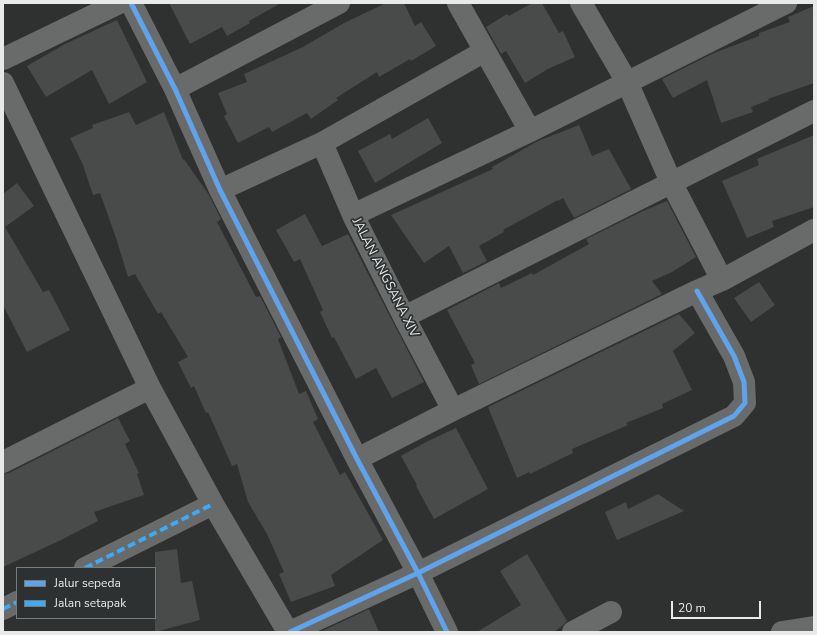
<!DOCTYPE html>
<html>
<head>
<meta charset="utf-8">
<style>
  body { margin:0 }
  #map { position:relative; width:817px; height:635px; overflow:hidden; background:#2f3030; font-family:"Nunito Sans",sans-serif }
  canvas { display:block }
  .frame { position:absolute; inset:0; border:4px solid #e8eaea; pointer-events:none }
  .legend { position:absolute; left:16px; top:567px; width:140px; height:52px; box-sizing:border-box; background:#2e3131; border:1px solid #787b7b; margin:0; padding:5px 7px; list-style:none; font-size:12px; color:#e8eaea }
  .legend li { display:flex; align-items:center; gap:8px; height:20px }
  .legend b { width:20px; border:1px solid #787b7b }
  .scale { position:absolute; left:671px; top:601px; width:90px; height:18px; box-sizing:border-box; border:2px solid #e8eaea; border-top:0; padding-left:5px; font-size:12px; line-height:14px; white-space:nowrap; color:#e8eaea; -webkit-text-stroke:3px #2e3131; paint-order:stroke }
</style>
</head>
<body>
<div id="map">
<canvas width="817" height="635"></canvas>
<div class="frame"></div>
<ul class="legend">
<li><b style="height:5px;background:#60a3ed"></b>Jalur sepeda</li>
<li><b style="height:5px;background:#3fa9f5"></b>Jalan setapak</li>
</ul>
<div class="scale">20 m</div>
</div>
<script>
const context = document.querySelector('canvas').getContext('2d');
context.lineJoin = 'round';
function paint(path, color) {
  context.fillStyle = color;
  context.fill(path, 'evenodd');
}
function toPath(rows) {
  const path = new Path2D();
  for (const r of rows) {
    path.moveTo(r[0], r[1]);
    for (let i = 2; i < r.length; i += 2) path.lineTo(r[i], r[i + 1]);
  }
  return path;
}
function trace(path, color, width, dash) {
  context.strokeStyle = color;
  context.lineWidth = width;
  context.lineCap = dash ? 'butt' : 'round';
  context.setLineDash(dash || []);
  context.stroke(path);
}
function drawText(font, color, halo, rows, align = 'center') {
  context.font = font + ' "Nunito Sans",sans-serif';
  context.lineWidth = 3.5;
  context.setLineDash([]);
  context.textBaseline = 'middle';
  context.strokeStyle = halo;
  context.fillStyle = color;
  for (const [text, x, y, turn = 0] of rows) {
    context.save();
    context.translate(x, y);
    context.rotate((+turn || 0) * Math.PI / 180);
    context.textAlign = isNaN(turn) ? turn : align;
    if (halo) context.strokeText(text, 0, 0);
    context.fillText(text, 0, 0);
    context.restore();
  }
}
paint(toPath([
  [169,3,281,3,249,21,250,23,227,36,222,27,190,44],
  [386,3,404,3,415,26,421,22,436,46,411,61,410,59,379,77,377,72,336,98,338,100,311,119,307,113,272,132,269,127,238,143,224,116,227,114,218,93,247,82,244,74,303,47,344,23],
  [532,3,542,3,559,33,563,31,575,57,548,69,525,83,506,51,501,54,486,27,507,14,509,16],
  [814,6,814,83,768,99,769,100,751,107,753,112,721,123,707,80,673,98,662,79,714,53,759,36,759,33,790,22,788,17],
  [117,20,147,82,109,104,92,70,46,97,27,66,65,44],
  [129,112,136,125,164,112,183,160,184,159,209,195,221,219,217,222,256,297,260,296,281,337,278,339,299,394,306,391,318,419,313,422,340,475,345,472,383,540,331,575,335,586,291,602,279,574,284,572,267,534,248,502,237,464,232,466,208,412,206,413,194,386,191,388,178,362,188,357,161,312,158,314,135,274,128,277,116,238,100,193,93,195,83,165,70,138,93,128,92,125],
  [428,118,442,143,375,183,358,151,390,134,392,139],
  [579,125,592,156,609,149,631,189,574,218,563,198,558,201,558,200,503,230,504,232,479,246,487,261,463,273,449,246,424,263,391,215,493,169,492,167,538,141],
  [814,135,814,207,772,221,774,227,747,238,722,181,759,165,757,159],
  [17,183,34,206,5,227,43,292,49,290,70,330,27,352,3,305,3,194],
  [667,201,696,257,672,272,652,281,662,294,479,384,471,365,475,363,447,310,499,283,501,288,532,273,533,275,589,244,586,239,643,211],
  [305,214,322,246,348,234,367,272,424,382,392,398,376,368,356,379,334,337,332,338,320,312,323,310,300,259,294,262,276,230],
  [759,282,775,305,751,322,734,298],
  [679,314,695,333,673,351,692,390,662,404,663,408,626,423,628,425,572,449,573,453,530,474,529,472,517,478,488,407],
  [118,418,130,441,125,444,139,473,137,474,144,495,94,512,98,521,61,540,3,567,3,474,9,473],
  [456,428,488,489,434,519,416,486,417,485,401,456,426,442],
  [658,494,684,511,617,540,605,512,626,502,628,509],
  [177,549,181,583,192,581,200,620,155,632,155,552],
  [527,554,567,621,562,626,554,632,477,632,521,605,500,571],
  [369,609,379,632,320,632]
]), '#494a4a');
trace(toPath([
  [131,3,175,89,220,190,357,459,418,573,447,632],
  [458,3,530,131],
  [581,3,627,82,671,182,722,280],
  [3,59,119,3],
  [3,83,150,388,213,504,288,632],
  [175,89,339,3],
  [322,143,353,215,404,317,453,410],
  [220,190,322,143,485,51],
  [353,215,530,131,786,3],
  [404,317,814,111],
  [357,459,453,410,697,291,722,280,814,230],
  [3,462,150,388],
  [85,568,213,504],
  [3,609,17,602],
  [290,632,418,573,734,416,745,403,744,382,734,356,697,291],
  [573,632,611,612],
  [782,632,814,627]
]), '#696a6a', 22);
trace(toPath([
  [85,568,213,504],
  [3,609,17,602]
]), '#3fa9f5', 4, [8, 4]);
trace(toPath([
  [131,3,175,89,220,190,357,459,418,573,447,632],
  [290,632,418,573,734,416,745,403,744,382,734,356,697,291]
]), '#60a3ed', 5);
drawText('13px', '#e8eaea', '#2e3131', [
  ["JALAN ANGSANA XIV",385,278,63]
]);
</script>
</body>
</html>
